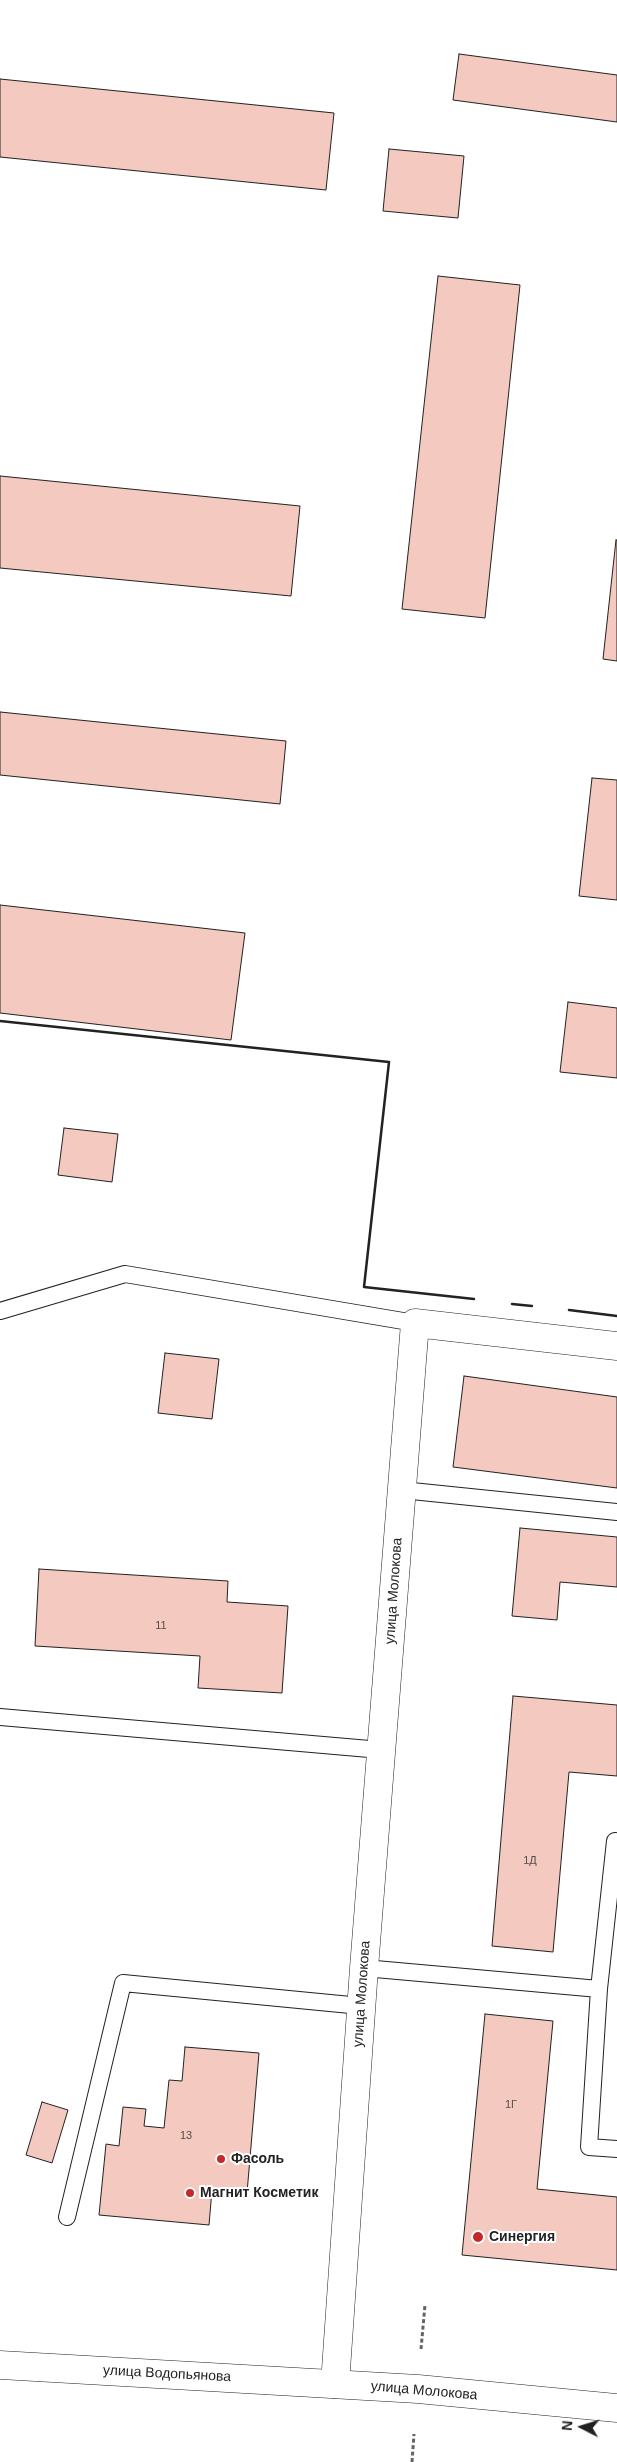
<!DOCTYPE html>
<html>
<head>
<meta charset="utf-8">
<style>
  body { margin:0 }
  #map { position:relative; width:617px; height:2462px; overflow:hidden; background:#fff; font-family:Helvetica,sans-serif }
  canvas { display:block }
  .north { position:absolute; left:557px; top:2402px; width:50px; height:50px; -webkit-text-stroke:4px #fff; paint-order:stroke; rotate:275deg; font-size:14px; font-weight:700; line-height:20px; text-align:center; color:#222 }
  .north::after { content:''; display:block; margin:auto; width:18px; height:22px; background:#222; clip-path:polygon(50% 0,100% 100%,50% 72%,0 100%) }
</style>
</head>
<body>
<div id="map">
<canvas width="617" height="2462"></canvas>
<div class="north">N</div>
</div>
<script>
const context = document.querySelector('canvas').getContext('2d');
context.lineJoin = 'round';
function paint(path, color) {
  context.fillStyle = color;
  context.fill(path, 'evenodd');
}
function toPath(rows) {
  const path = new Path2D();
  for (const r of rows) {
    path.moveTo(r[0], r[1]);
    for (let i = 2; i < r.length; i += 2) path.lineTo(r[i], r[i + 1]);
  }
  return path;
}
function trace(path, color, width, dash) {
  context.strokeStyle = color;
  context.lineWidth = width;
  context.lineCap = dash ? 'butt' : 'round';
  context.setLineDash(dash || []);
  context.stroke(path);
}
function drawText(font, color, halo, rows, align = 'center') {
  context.font = font + ' Helvetica,sans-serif';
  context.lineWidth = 4;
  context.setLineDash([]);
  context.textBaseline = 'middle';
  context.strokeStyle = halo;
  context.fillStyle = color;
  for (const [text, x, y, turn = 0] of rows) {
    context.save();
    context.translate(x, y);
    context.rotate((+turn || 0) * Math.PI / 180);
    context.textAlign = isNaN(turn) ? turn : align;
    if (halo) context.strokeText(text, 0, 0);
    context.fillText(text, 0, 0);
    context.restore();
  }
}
const building = toPath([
  [459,54,617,75,617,122,453,100,459,54],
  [0,79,334,113,326,190,0,157,0,79],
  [389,149,464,156,458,218,383,211,389,149],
  [438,276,520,285,485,618,402,609,438,276],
  [0,476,300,506,291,596,0,568,0,476],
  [616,540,617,540,617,661,603,659,616,540],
  [0,712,286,741,280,804,0,775,0,712],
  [592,778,617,780,617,900,579,896,592,778],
  [0,905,245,933,231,1040,0,1013,0,905],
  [568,1002,617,1008,617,1078,560,1072,568,1002],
  [64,1128,118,1134,112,1182,58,1175,64,1128],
  [165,1353,219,1359,212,1419,158,1413,165,1353],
  [464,1376,617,1397,617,1488,453,1467,464,1376],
  [520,1528,617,1537,617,1587,560,1582,557,1620,512,1616,520,1528],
  [39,1569,228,1581,227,1602,288,1606,282,1693,198,1688,200,1656,35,1646,39,1569],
  [513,1696,617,1705,617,1776,569,1772,553,1952,492,1946,513,1696],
  [485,2014,553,2021,537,2189,617,2197,617,2270,462,2255,485,2014],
  [185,2047,259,2053,247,2193,212,2190,209,2225,99,2215,106,2144,119,2146,123,2107,146,2109,144,2126,164,2128,169,2080,182,2081,185,2047],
  [42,2102,68,2110,52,2163,26,2155,42,2102]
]);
paint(building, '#f3c9c0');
trace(building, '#222', 1);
const lane = toPath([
  [0,1311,125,1274,415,1323],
  [402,1490,617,1512],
  [0,1717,381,1750],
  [364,1968,599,1989,589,2147,617,2149],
  [599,1989,615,1841,617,1842],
  [67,2217,123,1983,361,2006]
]);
const street = toPath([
  [335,2384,364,1968,415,1323,617,1346]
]);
const secondary = toPath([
  [0,2365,418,2389,617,2408]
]);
trace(lane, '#222', 18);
trace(street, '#222', 29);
trace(secondary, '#222', 29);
trace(toPath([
  [421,2349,425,2305],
  [412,2462,414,2434]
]), '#646464', 3, [4, 2.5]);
trace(lane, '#fff', 16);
trace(street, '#fff', 28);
trace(secondary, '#fff', 28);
trace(toPath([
  [0,1021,389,1062,364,1287,474,1299],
  [512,1304,532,1306],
  [569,1310,617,1316]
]), '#222', 2.5);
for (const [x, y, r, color] of [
  [221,2159,5,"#c62828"],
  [190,2193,5,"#c62828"],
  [478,2237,6,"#c62828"]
]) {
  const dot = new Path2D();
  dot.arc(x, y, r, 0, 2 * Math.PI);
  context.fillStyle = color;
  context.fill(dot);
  trace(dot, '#fff', 2);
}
drawText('11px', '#564c4a', null, [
  ["11",161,1626],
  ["1Д",530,1861],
  ["1Г",511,2105],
  ["13",186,2136]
]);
drawText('14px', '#222', '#fff', [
  ["улица Молокова",394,1591,-86],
  ["улица Молокова",362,1994,-86],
  ["улица Водопьянова",167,2374,3],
  ["улица Молокова",424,2391,5]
]);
drawText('bold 14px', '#222', '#fff', [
  ["Фасоль",231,2159],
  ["Магнит Косметик",200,2193],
  ["Синергия",489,2237]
], 'left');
</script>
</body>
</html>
